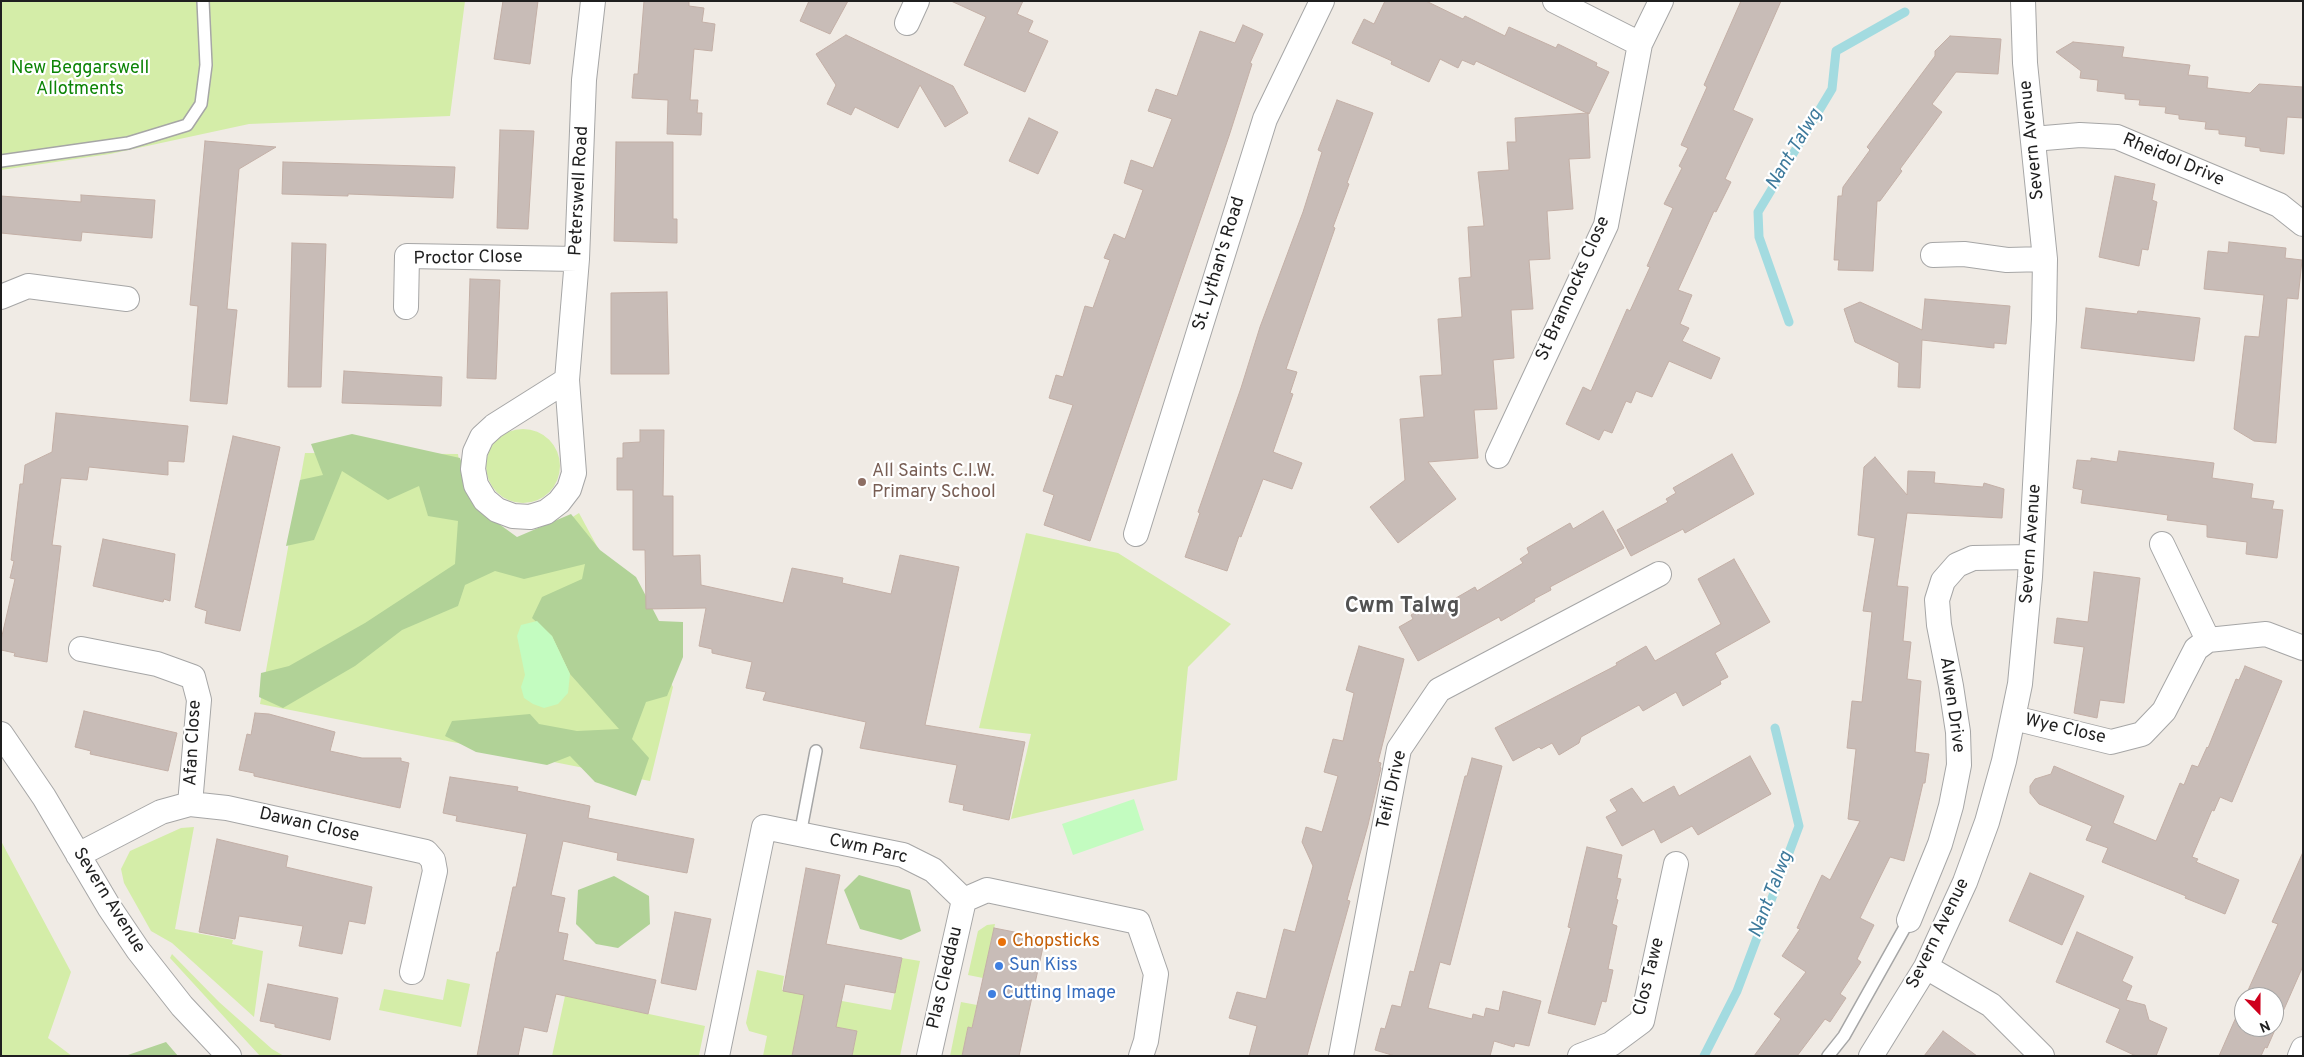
<!DOCTYPE html>
<html>
<head>
<meta charset="utf-8">
<style>
  body { margin:0 }
  #map { position:relative; width:2304px; height:1057px; overflow:hidden; background:#f0ebe5; font-family:Overpass,sans-serif }
  canvas { display:block }
  .frame { position:absolute; inset:0; border:2px solid #1f1f1f; pointer-events:none }
  .north { position:absolute; left:2234px; top:987px; width:50px; height:50px; box-sizing:border-box; background:#fff; border:1px solid #a5a5a5; border-radius:50%; rotate:158deg; font-size:14px; font-weight:700; line-height:20px; text-align:center; color:#1f1f1f }
  .north::after { content:''; display:block; margin:auto; width:18px; height:22px; background:#ce001d; clip-path:polygon(50% 0,100% 100%,50% 72%,0 100%) }
</style>
</head>
<body>
<div id="map">
<canvas width="2304" height="1057"></canvas>
<div class="frame"></div>
<div class="north">N</div>
</div>
<script>
const context = document.querySelector('canvas').getContext('2d');
context.lineJoin = 'round';
function paint(path, color) {
  context.fillStyle = color;
  context.fill(path, 'evenodd');
}
function toPath(rows) {
  const path = new Path2D();
  for (const r of rows) {
    if (r.length === 3) {
      path.moveTo(r[0] + r[2], r[1]);
      path.arc(r[0], r[1], r[2], 0, 2 * Math.PI);
      continue;
    }
    path.moveTo(r[0], r[1]);
    for (let i = 2; i < r.length; i += 2) path.lineTo(r[i], r[i + 1]);
  }
  return path;
}
function trace(path, color, width, dash) {
  context.strokeStyle = color;
  context.lineWidth = width;
  context.lineCap = dash ? 'butt' : 'round';
  context.setLineDash(dash || []);
  context.stroke(path);
}
function drawText(font, color, halo, rows, align = 'center') {
  context.font = font + ' Overpass,sans-serif';
  context.lineWidth = 4.5;
  context.setLineDash([]);
  context.textBaseline = 'middle';
  context.strokeStyle = halo;
  context.fillStyle = color;
  for (const [text, x, y, turn = 0] of rows) {
    context.save();
    context.translate(x, y);
    context.rotate((+turn || 0) * Math.PI / 180);
    context.textAlign = isNaN(turn) ? turn : align;
    if (halo) context.strokeText(text, 0, 0);
    context.fillText(text, 0, 0);
    context.restore();
  }
}
paint(toPath([
  [1,1,465,1,450,116,249,124,110,154,1,170],
  [523,466,37],
  [305,453,458,454,464,496,496,537,539,538,579,513,673,687,650,781,260,704],
  [1026,533,1118,553,1231,624,1188,667,1177,780,1011,819,1031,734,979,728],
  [194,827,175,929,233,940,232,944,263,951,254,1017,172,943,151,931,124,883,121,869,130,851,181,828],
  [1,841,71,972,48,1038,72,1056,1,1056],
  [995,924,983,978,968,975,978,931,987,925],
  [172,954,219,1002,272,1049,284,1056,260,1056,170,958],
  [902,958,920,961,900,1056,852,1056,857,1031,836,1027,838,1016,798,1026,792,1056,763,1056,767,1036,749,1031,746,1023,757,970,784,976,782,990,891,1010],
  [447,979,470,984,461,1027,379,1010,384,989,443,1000],
  [565,996,705,1026,699,1055,552,1056],
  [961,1002,977,1005,972,1028,968,1027,962,1056,950,1056]
]), '#d4eda8');
paint(toPath([
  [352,434,460,458,477,508,517,537,571,514,600,550,636,577,659,621,683,622,683,657,667,696,646,702,632,739,649,758,636,796,595,782,570,756,547,765,476,752,445,736,452,721,530,714,539,724,577,731,619,729,570,674,552,636,532,618,542,597,582,579,585,564,524,579,495,571,465,585,458,606,402,630,355,666,283,708,259,697,261,673,289,666,365,623,455,564,458,521,428,516,419,486,388,500,342,471,314,540,286,546,300,480,323,475,311,444],
  [859,875,910,890,921,931,901,940,860,929,844,890],
  [614,876,649,896,650,924,618,948,596,944,576,924,578,890],
  [166,1042,178,1056,125,1056]
]), '#b1d297');
paint(toPath([
  [537,621,552,636,570,674,568,693,558,704,544,708,533,704,524,698,521,687,525,675,517,636,521,625],
  [1134,799,1144,830,1073,855,1062,824]
]), '#c3fcc0');
trace(toPath([
  [1789,322,1759,237,1758,212,1832,89,1836,51,1905,12],
  [1704,1056,1737,991,1799,826,1775,728]
]), '#a3dbe0', 9);
const building = toPath([
  [503,1,538,1,530,64,494,59,503,1],
  [644,1,689,1,689,6,704,8,702,22,715,24,712,51,694,49,690,100,698,100,697,113,702,113,701,135,667,134,668,100,632,98,634,74,638,74,644,1],
  [809,1,848,1,830,34,800,21,809,1],
  [951,1,1023,1,1017,14,1033,21,1028,32,1048,41,1025,92,964,65,986,17,951,1],
  [1385,1,1426,1,1463,19,1465,16,1505,36,1509,27,1556,48,1558,44,1597,63,1596,66,1609,72,1589,114,1476,61,1474,65,1462,60,1458,68,1440,59,1429,82,1391,64,1392,61,1352,43,1364,19,1374,24,1385,1],
  [1741,1,1781,1,1733,110,1753,119,1725,179,1731,182,1716,212,1714,211,1678,290,1692,295,1680,324,1689,328,1682,341,1720,358,1711,379,1669,361,1652,397,1636,391,1631,403,1626,401,1612,433,1604,430,1599,440,1566,424,1583,387,1591,391,1627,309,1630,311,1650,267,1647,266,1673,208,1664,204,1682,168,1679,166,1688,148,1681,145,1707,87,1704,85,1741,1],
  [1243,25,1263,34,1250,63,1252,64,1229,136,1090,541,1044,525,1054,495,1043,491,1073,405,1049,398,1056,375,1063,377,1085,306,1093,308,1110,260,1104,258,1114,234,1125,239,1143,190,1124,183,1131,160,1153,168,1172,119,1148,111,1156,89,1177,96,1200,31,1235,43,1243,25],
  [846,35,953,86,968,113,945,127,920,85,898,128,855,107,851,115,827,104,836,85,816,54,846,35],
  [1950,36,2001,39,1998,74,1956,72,1932,104,1942,112,1900,169,1902,171,1880,201,1877,201,1873,271,1838,270,1839,260,1834,260,1838,196,1842,196,1843,187,1870,150,1867,147,1935,56,1935,51,1950,36],
  [2073,42,2124,47,2122,57,2190,65,2188,75,2208,77,2207,88,2250,93,2259,84,2303,87,2303,118,2287,117,2284,154,2260,151,2260,148,2245,146,2246,137,2219,134,2219,130,2205,129,2206,122,2179,119,2179,115,2165,113,2166,107,2139,105,2140,100,2125,99,2125,94,2097,91,2098,80,2080,78,2081,71,2056,52,2073,42],
  [1337,100,1373,113,1347,183,1349,184,1333,227,1335,228,1286,369,1297,372,1290,393,1293,394,1273,452,1302,463,1292,489,1263,479,1241,537,1239,536,1227,571,1185,557,1200,513,1198,512,1241,388,1260,327,1303,212,1322,152,1318,150,1337,100],
  [1588,113,1590,158,1569,159,1573,209,1547,211,1550,259,1529,260,1533,309,1511,310,1514,358,1493,360,1497,409,1474,410,1478,458,1428,462,1456,499,1398,543,1370,507,1405,480,1400,419,1424,417,1420,376,1442,375,1438,319,1462,317,1459,278,1471,277,1468,227,1484,226,1478,172,1509,170,1507,142,1516,142,1515,118,1588,113],
  [1029,118,1058,132,1038,174,1009,161,1029,118],
  [500,130,534,131,528,229,497,228,500,130],
  [205,141,276,147,239,169,227,309,237,310,227,404,190,401,198,306,190,305,205,141],
  [616,142,673,142,673,219,677,219,677,243,614,241,616,142],
  [283,162,455,167,453,198,348,194,348,196,282,194,283,162],
  [2115,176,2155,184,2152,200,2157,202,2148,250,2142,249,2139,266,2099,257,2115,176],
  [81,195,155,200,152,238,82,232,81,241,1,233,1,196,81,202,81,195],
  [2229,242,2286,248,2285,258,2302,260,2298,299,2287,298,2276,443,2254,441,2234,429,2245,336,2259,337,2264,295,2204,289,2208,251,2228,253,2229,242],
  [292,243,326,244,321,387,288,387,292,243],
  [470,279,500,280,496,379,467,378,470,279],
  [667,292,669,374,611,374,611,293,667,292],
  [1925,299,2010,306,2006,344,1994,343,1994,348,1922,340,1920,388,1898,387,1899,363,1855,342,1844,309,1860,302,1922,330,1925,299],
  [2086,308,2137,314,2138,311,2200,318,2194,361,2081,348,2086,308],
  [344,371,442,377,441,406,342,403,344,371],
  [56,413,188,426,184,462,168,461,168,475,89,467,87,480,61,478,52,545,61,546,47,662,14,656,15,653,1,650,1,640,15,579,10,578,14,561,11,560,20,484,23,484,25,465,52,452,56,413],
  [640,430,664,430,663,496,673,496,673,556,700,555,701,585,783,603,792,568,843,578,842,583,891,594,900,555,959,567,925,725,1025,742,1009,820,963,810,964,805,949,802,957,765,860,748,866,722,763,700,766,692,746,688,752,662,712,653,712,649,699,646,706,608,646,609,645,550,633,550,633,490,617,490,617,458,623,458,623,443,640,442,640,430],
  [233,436,280,447,240,631,205,623,207,611,195,607,233,436],
  [2119,451,2214,463,2212,478,2253,484,2251,498,2274,501,2272,509,2283,510,2277,558,2246,554,2247,542,2207,537,2207,525,2167,520,2168,515,2081,503,2083,490,2073,488,2077,460,2091,461,2091,458,2117,462,2119,451],
  [1732,454,1754,494,1685,533,1683,529,1631,556,1617,530,1668,502,1666,499,1676,493,1673,488,1732,454],
  [1875,457,1907,495,1908,471,1935,472,1934,483,1983,487,1984,483,2004,489,2002,518,1907,513,1897,586,1908,587,1903,641,1911,642,1907,679,1921,681,1915,752,1929,754,1925,783,1923,783,1913,827,1904,861,1890,857,1860,918,1874,925,1857,959,1861,962,1840,994,1846,998,1830,1022,1825,1019,1797,1056,1754,1056,1781,1019,1774,1014,1806,972,1782,956,1800,929,1797,928,1822,875,1830,880,1860,821,1848,819,1856,749,1847,748,1852,701,1862,702,1872,612,1863,611,1875,538,1858,535,1864,467,1875,457],
  [1603,511,1624,548,1550,587,1551,590,1534,599,1535,601,1501,621,1499,617,1418,661,1399,627,1413,619,1411,615,1433,602,1437,609,1475,587,1477,591,1523,563,1520,559,1529,553,1527,548,1570,523,1573,529,1603,511],
  [103,539,175,554,170,601,164,599,163,602,93,586,103,539],
  [1734,559,1770,622,1715,653,1728,677,1720,681,1721,684,1683,706,1676,692,1643,711,1639,705,1581,737,1579,743,1559,755,1552,743,1541,749,1539,747,1513,761,1495,728,1617,665,1616,663,1646,646,1655,661,1721,624,1698,579,1734,559],
  [2094,572,2140,578,2124,703,2100,700,2097,718,2074,713,2084,647,2054,643,2057,618,2088,622,2094,572],
  [1359,646,1404,659,1378,762,1381,763,1380,767,1381,768,1368,825,1347,900,1350,901,1307,1056,1249,1056,1257,1026,1229,1018,1237,992,1266,999,1284,929,1295,932,1313,866,1302,842,1306,827,1322,832,1338,776,1324,772,1333,739,1343,741,1354,693,1346,690,1359,646],
  [2245,666,2282,681,2232,802,2220,797,2214,811,2212,810,2192,857,2198,859,2196,862,2239,880,2225,914,2185,898,2186,896,2102,862,2108,848,2086,840,2092,826,2039,804,2030,793,2030,786,2035,779,2051,774,2054,766,2124,796,2113,823,2156,841,2180,783,2184,785,2192,765,2198,767,2207,747,2208,748,2236,679,2239,680,2245,666],
  [84,711,177,733,168,771,90,754,91,751,75,747,84,711],
  [255,713,269,714,335,732,330,751,362,758,401,758,401,761,409,763,400,808,254,776,254,773,239,770,247,734,251,735,255,713],
  [1750,756,1771,794,1698,835,1692,826,1661,843,1654,829,1622,846,1606,817,1617,811,1610,800,1632,788,1643,803,1674,786,1679,796,1750,756],
  [1472,758,1502,766,1450,965,1440,962,1428,1008,1472,1019,1473,1014,1484,1017,1486,1008,1499,1011,1503,991,1541,1001,1529,1046,1515,1043,1514,1047,1494,1041,1490,1056,1395,1056,1375,1050,1381,1028,1385,1029,1392,1005,1401,1007,1410,971,1414,972,1465,776,1467,776,1472,758],
  [450,777,518,787,517,791,590,806,588,818,694,839,687,873,617,860,618,853,563,841,551,895,565,898,558,932,568,934,563,960,656,980,648,1014,556,994,547,1032,524,1027,518,1056,477,1056,497,952,499,952,513,887,516,887,527,834,456,821,457,816,443,813,450,777],
  [217,839,288,856,286,867,372,887,365,924,349,921,342,954,299,946,303,926,239,916,235,939,199,932,217,839],
  [1587,847,1622,855,1617,878,1621,879,1616,899,1618,900,1612,924,1617,926,1608,969,1613,970,1606,1002,1602,1001,1595,1025,1548,1013,1571,928,1568,927,1587,847],
  [2303,852,2303,966,2267,1048,2265,1047,2261,1056,2219,1056,2244,999,2244,1027,2274,1027,2274,997,2245,997,2278,924,2272,922,2303,852],
  [806,868,840,875,826,944,902,958,895,993,845,984,836,1027,857,1031,852,1056,792,1056,804,995,783,991,806,868],
  [2030,873,2084,896,2062,945,2009,921,2030,873],
  [675,912,711,919,696,990,661,983,675,912],
  [994,928,1045,938,1019,1056,962,1056,968,1027,972,1028,994,928],
  [2077,932,2133,957,2122,981,2132,986,2126,1000,2145,1005,2149,1020,2167,1028,2156,1056,2136,1056,2106,1042,2120,1009,2056,982,2077,932],
  [268,984,338,998,330,1040,275,1027,275,1024,260,1021,268,984],
  [1943,1031,1977,1056,1924,1056,1943,1031]
]);
paint(building, '#c8bcb7');
trace(building, '#c3afa6', 1);
const service = toPath([
  [1,161,128,143,187,125,201,104,206,65,203,1],
  [800,835,816,751],
  [1828,1056,1844,1036,1909,920]
]);
const minor = toPath([
  [1555,1,1640,44],
  [907,23,917,1],
  [2033,139,2080,135,2117,137,2279,205,2303,224],
  [1933,255,1964,254,2007,260,2045,259],
  [1,297,28,286,127,299],
  [406,307,407,256,577,259],
  [567,380,494,426,482,437,475,452,473,469,476,485,485,500,497,510,513,516,530,517,546,512,559,502,569,489,574,473,567,380,577,259,584,80,593,1],
  [1498,456,1606,225,1640,44,1661,1],
  [1136,534,1265,119,1322,1],
  [2162,544,2208,640],
  [81,649,157,664,193,677,199,700,190,804],
  [2014,718,2111,742,2142,734,2164,711,2196,649,2208,640,2266,634,2303,648],
  [1,734,44,797,109,907,138,950,182,1006,229,1056],
  [78,855,161,812,190,804,227,808,426,852,433,860,435,871,412,972],
  [1909,920,1940,844,1951,806,1959,765,1958,732,1951,686,1939,625,1937,600,1943,581,1957,565,1973,558,2031,557],
  [1926,967,1991,1005,2042,1056],
  [717,1056,764,827,903,855,933,870,964,900,987,890,1138,922,1156,974,1146,1041,1141,1056],
  [929,1056,964,900],
  [1341,1056,1399,749,1439,690,1659,574],
  [1580,1056,1611,1044,1642,1021,1676,864],
  [1871,1056,1926,967,1965,882,1987,822,2004,761,2020,684,2030,577,2044,319,2045,259,2025,63,2023,1],
  [2300,1056,2303,1049]
]);
trace(service, '#a6a6a6', 14);
trace(minor, '#a6a6a6', 26);
trace(service, '#fff', 11);
trace(minor, '#fff', 24);
for (const [x, y, r, color] of [
  [862,482,5,"#8d6e63"],
  [1002,942,5,"#e8710a"],
  [999,966,5,"#3f7fe0"],
  [992,994,5,"#3f7fe0"]
]) {
  const dot = new Path2D();
  dot.arc(x, y, r, 0, 2 * Math.PI);
  context.fillStyle = color;
  context.fill(dot);
  trace(dot, '#fff', 2);
}
drawText('18px', '#0d8406', '#fff', [
  ["New Beggarswell",80,69],
  ["Allotments",80,90]
]);
drawText('18px', '#1f1f1f', '#fff', [
  ["Severn Avenue",2033,140,-96],
  ["Rheidol Drive",2173,161,23],
  ["Peterswell Road",580,191,-87],
  ["Proctor Close",468,259,-1],
  ["St. Lythan's Road",1220,264,-73],
  ["St Brannocks Close",1574,289,-66],
  ["Severn Avenue",2032,544,-86],
  ["Alwen Drive",1951,705,82],
  ["Wye Close",2065,730,13],
  ["Afan Close",194,743,-87],
  ["Teifi Drive",1393,790,-77],
  ["Dawan Close",309,826,13],
  ["Cwm Parc",868,850,13],
  ["Severn Avenue",108,901,58],
  ["Severn Avenue",1939,934,-64],
  ["Clos Tawe",1650,977,-76],
  ["Plas Cleddau",946,978,-77]
]);
drawText('18px', '#785e54', '#fff', [
  ["All Saints C.I.W.",872,472],
  ["Primary School",872,493]
], 'left');
drawText('18px', '#c56008', '#fff', [
  ["Chopsticks",1012,942]
], 'left');
drawText('18px', '#366cbe', '#fff', [
  ["Sun Kiss",1009,966],
  ["Cutting Image",1002,994]
], 'left');
drawText('italic 19px', '#3e7a9c', '#fff', [
  ["Nant Talwg",1795,150,-59],
  ["Nant Talwg",1772,895,-69]
]);
drawText('bold 22px', '#525252', '#fff', [
  ["Cwm Talwg",1402,608]
]);
</script>
</body>
</html>
